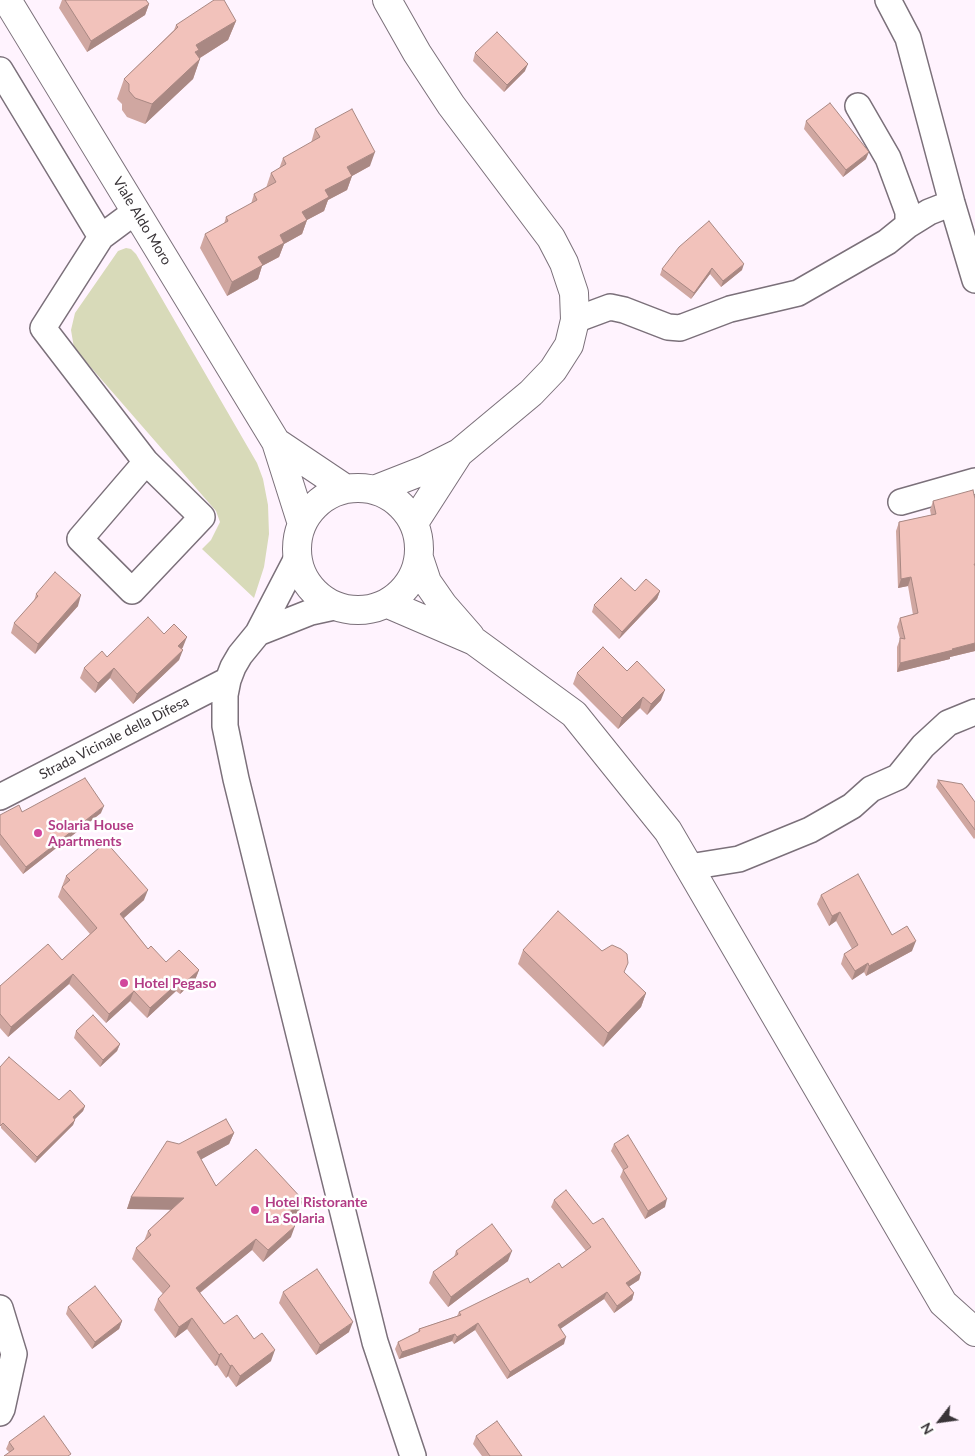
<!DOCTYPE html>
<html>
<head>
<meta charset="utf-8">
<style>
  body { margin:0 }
  #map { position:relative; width:975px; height:1456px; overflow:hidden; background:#fff3fe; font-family:Lato,sans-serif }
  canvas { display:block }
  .north { position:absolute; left:915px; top:1396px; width:50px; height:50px; -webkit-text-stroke:4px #fff; paint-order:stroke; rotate:240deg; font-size:14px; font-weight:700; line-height:20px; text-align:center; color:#393438 }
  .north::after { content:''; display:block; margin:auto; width:18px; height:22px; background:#393438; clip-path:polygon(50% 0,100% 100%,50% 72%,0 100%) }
</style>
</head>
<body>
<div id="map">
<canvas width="975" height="1456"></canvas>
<div class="north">N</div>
</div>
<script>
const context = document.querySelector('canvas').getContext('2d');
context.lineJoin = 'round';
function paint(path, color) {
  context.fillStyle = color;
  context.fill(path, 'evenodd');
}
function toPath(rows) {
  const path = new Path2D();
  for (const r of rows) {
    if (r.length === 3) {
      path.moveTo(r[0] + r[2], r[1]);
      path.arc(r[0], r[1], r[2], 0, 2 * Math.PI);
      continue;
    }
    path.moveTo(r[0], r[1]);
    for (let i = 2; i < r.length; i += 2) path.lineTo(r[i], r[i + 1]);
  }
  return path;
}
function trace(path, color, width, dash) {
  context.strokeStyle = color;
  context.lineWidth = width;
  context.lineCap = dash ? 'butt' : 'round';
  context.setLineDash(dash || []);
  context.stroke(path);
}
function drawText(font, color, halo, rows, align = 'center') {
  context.font = font + ' Lato,sans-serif';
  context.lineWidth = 5;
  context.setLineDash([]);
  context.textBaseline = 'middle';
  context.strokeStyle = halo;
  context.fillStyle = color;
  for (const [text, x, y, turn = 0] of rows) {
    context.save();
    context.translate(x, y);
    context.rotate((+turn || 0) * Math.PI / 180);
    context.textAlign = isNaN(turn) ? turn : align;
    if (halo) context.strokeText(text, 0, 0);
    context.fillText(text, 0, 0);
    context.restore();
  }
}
paint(toPath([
  [126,248,131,249,136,254,257,463,263,479,268,505,269,534,264,567,254,598,202,549,211,540,220,522,216,511,74,348,71,330,75,313,118,251]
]), '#d8dab9');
const minor = toPath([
  [888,0,908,38,952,203,975,280],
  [0,70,101,237,136,211],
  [858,106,888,158,908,212,908,225],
  [101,237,43,328,146,462,80,539,132,591,202,517,146,462],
  [575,320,610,307,624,310,668,327,680,328,730,309,798,293,887,242,908,225,929,212,952,203],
  [901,502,975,481],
  [297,558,258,633,240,655,233,667,228,680,225,695,225,726,236,779,375,1342,413,1456],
  [258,633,311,612,334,607],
  [0,797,228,680],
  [689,867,739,859,810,830,852,806,871,789,898,777,923,746,948,723,975,712],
  [0,1308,14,1354,2,1409,0,1413]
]);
const major = toPath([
  [7,0,276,442,302,524],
  [276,442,346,489],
  [358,549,61],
  [374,490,425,470,459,453,531,393,553,370,569,345,575,320,574,293,564,263,551,238,451,105,417,53,387,0],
  [414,523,459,453],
  [419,558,427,582,443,605,470,636],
  [388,604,474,641,574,714,668,831,943,1303,975,1332]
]);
trace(minor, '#7b707a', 28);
trace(major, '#7b707a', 30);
trace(minor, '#fff', 25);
trace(major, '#fff', 28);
paint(toPath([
  [62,0,146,0,149,4,145,15,87,52,59,8],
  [236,21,228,40,200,58,193,79,145,124,127,117,122,110,122,104,117,99,124,79,174,30,176,25],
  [475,53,525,71,504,92,473,61],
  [806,121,866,159,843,177,804,129],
  [315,129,370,166,352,176,347,190,328,200,324,211,307,220,302,234,284,244,279,257,262,266,258,279,227,296,200,248,205,234,224,224,226,217,251,204,254,194,266,188,271,173,279,169,283,158,311,143],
  [709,221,742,270,721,287,710,274,691,299,660,275,662,269],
  [975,499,975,651,950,657,950,659,897,672,897,647,900,639,897,627,900,618,913,615,908,586,898,588,896,531,899,522,931,515,930,510,933,501],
  [635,591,660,591,657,599,619,639,592,612,594,605],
  [36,594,78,606,35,654,11,633,14,623,34,601],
  [164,634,183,647,182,649,179,660,133,704,110,678,95,693,80,678,84,668,107,657],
  [627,671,661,700,647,715,640,708,618,729,573,684,577,673],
  [938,780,975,802,975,838,974,839,936,787],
  [22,812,101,813,23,874,0,845,0,815],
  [66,876,144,900,124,918,148,949,166,962,199,970,195,980,180,994,176,991,147,1018,130,1001,106,1023,69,984,8,1037,0,1028,0,986,62,960,90,934,58,897],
  [821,895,892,935,912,951,866,976,864,972,852,980,841,964,844,954,852,949,836,921,829,926,817,904],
  [523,950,625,973,646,993,641,1007,603,1047,518,964],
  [76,1031,120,1044,117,1051,100,1067,74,1038],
  [0,1067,59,1100,85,1106,83,1111,75,1119,73,1125,35,1163,1,1128],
  [234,1133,229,1144,201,1159,216,1186,299,1211,289,1220,291,1237,263,1262,252,1250,200,1293,224,1324,254,1339,271,1361,236,1387,228,1376,226,1378,217,1365,215,1366,187,1329,175,1338,154,1310,158,1299,163,1294,132,1259,136,1248,144,1241,148,1231,171,1209,127,1209,131,1197,179,1144],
  [614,1144,665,1207,645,1219,620,1177,623,1170,611,1151],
  [554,1200,593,1224,641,1273,639,1280,629,1286,634,1293,632,1300,614,1313,604,1299,561,1328,564,1344,507,1379,475,1330,454,1344,452,1341,399,1359,395,1349,398,1342,418,1332,419,1329,457,1316,459,1312,530,1283,562,1268,586,1251,551,1207],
  [456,1251,508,1261,448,1307,429,1283,433,1272,454,1257],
  [283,1292,349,1332,316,1355,279,1303],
  [68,1307,122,1321,119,1329,92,1349,66,1314],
  [476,1436,522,1456,482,1456,473,1444],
  [9,1442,70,1456,9,1452,6,1449]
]), '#d0a7a1');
paint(toPath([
  [149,4,145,15,87,52,91,41],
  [236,21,228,40,195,61,200,59,193,79,145,124,152,104,196,45],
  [528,64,525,71,504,92,507,85],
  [375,152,370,166,352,176,347,190,328,200,324,211,307,220,302,234,284,244,279,257,262,266,258,279,227,296,232,282,258,257,302,212,325,190,347,167],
  [869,152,866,159,843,177,846,170],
  [744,264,742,270,721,287,723,281],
  [712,268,710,274,691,299,694,293],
  [911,577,908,586,898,588,901,579],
  [660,591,657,599,619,639,622,632],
  [81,595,78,606,35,654,38,644],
  [187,637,183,647,175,656,178,646],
  [975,643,975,651,950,657,950,659,897,672,900,663],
  [183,650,179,660,133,704,137,694],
  [114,668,110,678,95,693,98,683],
  [665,690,661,700,647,715,651,704],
  [643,697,640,708,618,729,622,718],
  [104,806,101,813,23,874,26,867],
  [148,890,144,900,117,924,120,914],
  [840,912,836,921,829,926,832,916],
  [916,941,912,951,866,976,869,966],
  [868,963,864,972,852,980,855,971],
  [199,970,195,980,180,994,183,984],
  [73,974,69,984,8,1037,11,1027],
  [180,981,176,991,147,1018,150,1008],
  [134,991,130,1001,106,1023,109,1014],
  [646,993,641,1007,603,1047,608,1033],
  [120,1044,117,1051,100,1067,103,1060],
  [85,1106,83,1111,71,1123,73,1117],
  [75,1120,73,1125,35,1163,37,1157],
  [234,1133,229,1144,193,1164,197,1152],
  [131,1197,184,1198,180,1210,127,1209],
  [667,1199,665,1207,645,1219,648,1211],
  [303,1200,299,1211,281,1227,285,1216],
  [295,1226,291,1237,263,1262,268,1250],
  [256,1239,252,1250,192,1299,196,1288],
  [512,1251,508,1261,448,1307,451,1297],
  [641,1273,639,1280,624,1290,626,1283],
  [607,1292,604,1299,556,1332,558,1325],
  [634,1293,632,1300,614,1313,617,1306],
  [192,1318,187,1329,175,1338,179,1327],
  [122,1321,119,1329,92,1349,95,1342],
  [353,1322,349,1332,316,1355,320,1345],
  [478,1323,475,1330,454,1344,457,1337],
  [455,1334,452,1341,399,1359,402,1352],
  [566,1337,564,1344,507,1379,510,1372],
  [275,1350,271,1361,236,1387,240,1376],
  [221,1353,217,1365,215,1366,219,1355],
  [232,1365,228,1376,226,1378,230,1366]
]), '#a98883');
const building = toPath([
  [65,0,146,0,149,4,91,41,65,0],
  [214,0,224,0,236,21,196,45,199,50,195,52,200,59,152,104,135,98,129,91,129,84,124,79,178,27,176,25,214,0],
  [497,32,528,64,507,85,475,53,497,32],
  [830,103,869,152,846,170,806,121,830,103],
  [352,109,375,152,347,167,352,176,325,190,329,197,302,212,307,220,280,235,284,243,258,257,263,265,232,282,205,234,228,221,226,217,257,200,254,194,276,182,271,173,286,164,283,158,320,137,315,129,352,109],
  [709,221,744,264,723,281,712,268,694,293,662,269,679,247,709,221],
  [973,490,975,499,975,564,974,564,975,566,975,643,952,649,953,650,900,663,900,638,905,639,900,618,918,613,911,577,901,579,899,522,936,514,933,501,973,490],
  [55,572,81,595,38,644,14,623,38,596,36,594,55,572],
  [621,578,635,591,646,579,660,591,622,632,594,605,621,578],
  [148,617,164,634,174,624,187,637,178,646,183,650,137,694,114,668,98,683,84,668,102,651,107,657,148,617],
  [603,647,627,671,637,661,665,690,651,704,643,697,622,718,577,673,603,647],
  [85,778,104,806,26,867,0,834,0,815,19,805,22,812,85,778],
  [938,780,962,784,975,802,975,830,938,780],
  [106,842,148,890,120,914,148,949,151,946,166,962,179,950,199,970,183,984,180,981,150,1008,134,991,109,1014,73,974,11,1027,0,1014,0,986,48,944,62,960,97,928,62,887,70,880,66,876,106,842],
  [858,874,892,935,907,926,916,941,869,966,868,963,855,971,844,954,858,945,840,912,832,916,821,895,858,874],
  [558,911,602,951,612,945,621,949,627,954,628,963,624,972,646,993,608,1033,523,950,558,911],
  [93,1015,120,1044,103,1060,76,1031,93,1015],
  [9,1057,59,1100,70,1090,85,1106,73,1117,75,1120,37,1157,3,1123,0,1126,0,1067,9,1057],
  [226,1119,234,1133,197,1152,216,1186,256,1149,303,1200,285,1216,295,1226,268,1250,256,1239,196,1288,224,1324,237,1315,254,1339,262,1333,275,1350,240,1376,232,1365,230,1366,221,1353,219,1355,192,1318,179,1327,158,1299,170,1286,136,1248,151,1235,148,1231,184,1198,131,1197,167,1141,179,1144,226,1119],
  [628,1135,667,1199,648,1211,623,1170,628,1167,614,1144,628,1135],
  [566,1190,593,1224,603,1218,641,1273,626,1283,634,1293,617,1306,607,1292,558,1325,566,1337,510,1372,478,1323,457,1337,455,1334,402,1352,398,1342,420,1331,419,1329,461,1315,459,1312,528,1278,530,1283,559,1263,562,1268,591,1247,554,1200,566,1190],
  [492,1224,512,1251,451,1297,433,1272,458,1254,456,1251,492,1224],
  [317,1269,353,1322,320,1345,283,1292,317,1269],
  [95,1286,122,1321,95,1342,68,1307,95,1286],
  [44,1416,71,1454,68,1456,4,1456,14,1449,9,1442,44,1416],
  [497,1421,522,1456,490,1456,476,1436,497,1421]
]);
paint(building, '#f2c2bb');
trace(building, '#a98883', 1);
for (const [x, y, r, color] of [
  [38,833,5,"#d1479c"],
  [124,983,5,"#d1479c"],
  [255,1210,5,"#d1479c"]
]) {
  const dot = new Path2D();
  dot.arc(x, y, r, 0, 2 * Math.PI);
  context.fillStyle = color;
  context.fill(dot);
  trace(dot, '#fff', 2);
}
drawText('14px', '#393438', '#fff', [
  ["Viale Aldo Moro",142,221,59],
  ["Strada Vicinale della Difesa",114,738,-27]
]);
drawText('bold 14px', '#b23c85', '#fff', [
  ["Solaria House",48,825],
  ["Apartments",48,841],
  ["Hotel Pegaso",134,983],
  ["Hotel Ristorante",265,1202],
  ["La Solaria",265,1218]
], 'left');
</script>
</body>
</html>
